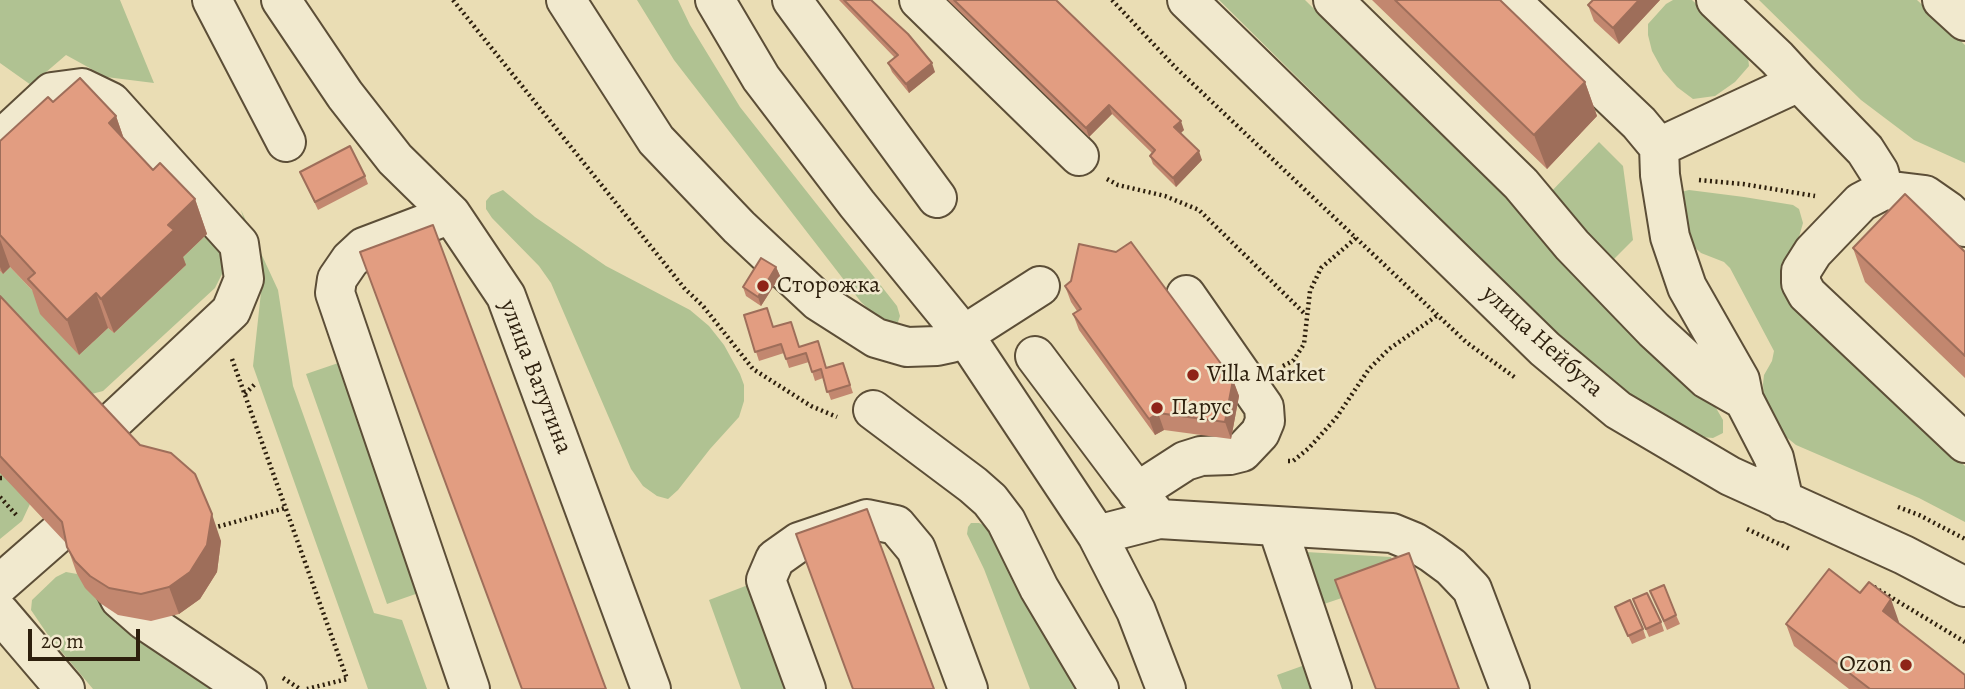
<!DOCTYPE html>
<html>
<head>
<meta charset="utf-8">
<style>
  body { margin:0 }
  #map { position:relative; width:1965px; height:689px; overflow:hidden; background:#eaddb4; font-family:Alegreya,serif }
  canvas { display:block }
  .scale { position:absolute; left:28px; top:629px; width:112px; height:32px; box-sizing:border-box; border:4px solid #2d1f0d; border-top:0; padding-left:9px; font-size:21px; line-height:24px; white-space:nowrap; color:#2d1f0d; -webkit-text-stroke:5px #f1e9ce; paint-order:stroke }
</style>
</head>
<body>
<div id="map">
<canvas width="1965" height="689"></canvas>
<div class="scale">20 m</div>
</div>
<script>
const context = document.querySelector('canvas').getContext('2d');
context.lineJoin = 'round';
function paint(path, color) {
  context.fillStyle = color;
  context.fill(path, 'evenodd');
}
function toPath(rows) {
  const path = new Path2D();
  for (const r of rows) {
    path.moveTo(r[0], r[1]);
    for (let i = 2; i < r.length; i += 2) path.lineTo(r[i], r[i + 1]);
  }
  return path;
}
function trace(path, color, width, dash) {
  context.strokeStyle = color;
  context.lineWidth = width;
  context.lineCap = dash ? 'butt' : 'round';
  context.setLineDash(dash || []);
  context.stroke(path);
}
function drawText(font, color, halo, rows, align = 'center') {
  context.font = font + ' Alegreya,serif';
  context.lineWidth = 5;
  context.setLineDash([]);
  context.textBaseline = 'middle';
  context.strokeStyle = halo;
  context.fillStyle = color;
  for (const [text, x, y, turn = 0] of rows) {
    context.save();
    context.translate(x, y);
    context.rotate((+turn || 0) * Math.PI / 180);
    context.textAlign = isNaN(turn) ? turn : align;
    if (halo) context.strokeText(text, 0, 0);
    context.fillText(text, 0, 0);
    context.restore();
  }
}
paint(toPath([
  [0,0,120,0,154,83,106,77,66,55,31,85,0,63],
  [637,0,678,0,690,25,740,107,897,306,900,316,898,322,893,326,877,317,861,302,674,60],
  [1219,0,1305,0,1506,197,1559,261,1640,344,1716,408,1723,420,1723,433,1713,438,1702,437,1689,432,1632,395,1560,337],
  [1673,0,1692,0,1743,47,1748,57,1749,66,1735,82,1715,96,1693,99,1677,87,1663,71,1652,51,1648,35,1648,24,1666,4],
  [1759,0,1917,0,1965,45,1965,163,1914,140,1861,100],
  [65,107,222,246,225,268,215,288,103,391,88,395,0,313,0,271,3,274,10,267,48,307,79,355,108,328,114,333,186,265,181,259,207,234],
  [1599,142,1623,166,1633,240,1613,260,1547,196],
  [503,190,535,217,606,266,690,310,709,326,724,345,740,374,744,385,744,401,739,417,710,449,678,490,668,499,657,496,643,486,631,469,551,283,539,266,492,218,486,209,486,201,491,195],
  [1689,190,1744,197,1793,205,1799,209,1803,223,1799,237,1787,259,1797,301,1965,466,1965,522,1919,498,1796,445,1785,436,1772,419,1764,401,1763,384,1764,375,1772,361,1774,351,1730,268,1724,262,1701,253,1692,245,1678,197,1681,192],
  [241,210,278,290,293,386,374,613,402,620,427,689,368,689,253,366,262,283],
  [350,359,430,589,387,604,306,374],
  [0,438,72,549,30,504,22,521,0,539],
  [971,523,979,523,988,527,1077,689,1030,689,984,569,967,534,968,527],
  [1306,552,1391,557,1398,579,1324,604],
  [66,572,77,574,110,615,134,637,211,689,93,689,50,638,31,610,32,600,56,577],
  [748,585,788,689,741,689,709,600],
  [1316,661,1325,689,1282,689,1277,675]
]), '#b0c292');
const minor = toPath([
  [212,0,286,142],
  [281,0,345,95,395,159,451,214,506,296,651,689],
  [566,0,656,140,739,227,818,301,876,338,907,347,937,346,951,343,1040,286],
  [715,0,761,78,857,204,964,335,1097,535,1136,611,1166,689],
  [792,0,937,198],
  [919,0,1079,156],
  [1187,0,1545,349,1618,410,1730,476,1904,555,1965,587],
  [1333,0,1521,184,1572,245,1654,330,1707,379,1744,400],
  [1510,0,1639,123,1659,147,1660,175,1670,237,1687,287,1740,380,1744,400,1774,458,1784,502],
  [1942,0,1965,21],
  [1799,82,1865,150,1879,172,1884,190,1925,195,1948,211,1965,227],
  [0,140,52,92,82,88,111,102,239,244,244,279,231,311,88,445,90,460],
  [1659,147,1799,82,1777,58,1716,0],
  [1884,190,1861,202,1813,252,1801,271,1801,283,1807,294,1965,443],
  [451,214,364,247,350,260,337,279,335,293,470,689],
  [1035,356,1128,480,1159,519],
  [873,410,973,485,990,500,1006,521,1039,588,1099,689],
  [1137,492,1185,461,1201,456,1230,455,1242,452,1260,433,1265,421,1264,407,1186,295],
  [1097,535,1159,519,1277,526],
  [111,581,120,599,144,620,247,689],
  [0,584,57,534],
  [0,613,65,689],
  [806,689,766,580,775,559,799,542,867,519,896,525,916,549,968,689],
  [1332,689,1277,526,1392,533,1414,542,1432,553,1451,567,1472,589,1510,689]
]);
trace(minor, '#5c4e37', 42);
trace(toPath([
  [453,0,685,289,703,306,753,369,811,406,837,417],
  [1112,0,1175,67,1466,342,1517,379],
  [1107,179,1118,185,1165,196,1199,210,1306,315],
  [1699,180,1743,184,1815,196],
  [232,359,347,679,307,689],
  [1283,366,1293,361,1304,344,1310,291,1321,268,1356,238],
  [245,394,255,384],
  [1288,461,1293,461,1309,448,1336,418,1369,369,1389,349,1438,315],
  [0,478,5,478,9,474],
  [0,497,18,517],
  [1898,507,1919,515,1965,539],
  [213,528,285,508],
  [1747,529,1790,549],
  [1874,587,1965,642],
  [283,678,300,689]
]), '#2d1f0d', 4.5, [2, 3.5]);
trace(minor, '#f1e9ce', 38);
paint(toPath([
  [839,0,871,0,935,72,909,93,892,72,888,63,895,58],
  [948,0,1056,0,1184,130,1180,133,1202,160,1176,187,1153,164,1150,156,1152,153,1112,114,1089,137],
  [1372,0,1500,0,1585,82,1597,116,1547,169],
  [1593,0,1660,0,1619,44,1594,21,1588,5],
  [53,102,116,116,124,139,153,170,195,199,207,234,183,257,186,265,114,333,108,328,79,355,40,314,32,290,10,267,3,274,0,271,0,141],
  [300,172,365,176,368,184,318,210],
  [1853,248,1965,252,1965,378,1865,282],
  [776,267,780,276,761,306,746,296,743,287],
  [1065,286,1233,380,1239,396,1231,439,1164,430,1155,435,1079,330,1073,314,1077,311,1071,302],
  [0,296,221,541,217,572,200,599,179,614,151,621,118,615,100,603,85,588,77,574,66,543,0,473],
  [744,315,773,327,827,368,843,363,853,393,831,400,823,378,815,381,809,362,789,368,784,353,759,361],
  [1650,591,1676,615,1680,624,1667,630],
  [1633,599,1661,622,1664,631,1649,637],
  [1615,607,1643,629,1646,638,1632,644],
  [1899,622,1899,623,1965,689,1849,689,1794,646,1786,624]
]), '#c2876f');
paint(toPath([
  [1639,0,1660,0,1619,44,1613,28],
  [932,63,935,72,909,93,906,84],
  [1585,82,1597,116,1547,169,1534,135],
  [1109,105,1112,114,1089,137,1086,128],
  [116,116,128,151,109,123],
  [1181,121,1184,130,1178,136,1174,127],
  [1199,151,1202,160,1176,187,1173,178],
  [195,199,207,234,183,257,186,265,114,333,101,299,168,225],
  [0,239,10,267,3,274,0,267],
  [776,267,780,276,761,306,758,297],
  [96,293,108,328,79,355,67,320],
  [1233,380,1239,396,1231,439,1225,422],
  [1158,413,1164,430,1155,435,1149,419],
  [212,514,221,541,217,572,200,599,179,614,169,587],
  [1891,599,1899,622,1891,633,1883,611]
]), '#9e6e5a');
const building = toPath([
  [844,0,871,0,908,34,932,63,906,84,888,63,898,55,844,0],
  [954,0,1056,0,1181,121,1174,127,1199,151,1173,178,1150,156,1155,150,1109,105,1086,128,954,0],
  [1395,0,1500,0,1585,82,1534,135,1395,0],
  [1593,0,1639,0,1613,28,1588,5,1593,0],
  [80,78,116,116,109,123,153,170,160,163,195,199,168,225,174,230,101,299,96,293,67,320,28,279,35,273,0,235,0,141,48,97,53,102,80,78],
  [350,146,365,176,315,202,300,172,350,146],
  [1905,194,1965,252,1965,356,1853,248,1905,194],
  [433,225,606,689,522,689,360,252,433,225],
  [1131,242,1233,380,1225,422,1158,413,1149,419,1073,314,1081,309,1065,286,1071,281,1079,244,1116,252,1131,242],
  [761,258,776,267,758,297,743,287,761,258],
  [0,296,140,445,171,453,195,474,212,514,207,545,190,572,169,587,141,594,109,588,90,576,75,561,67,547,62,522,0,456,0,296],
  [767,308,773,327,791,322,799,347,818,341,826,368,843,363,850,385,827,392,821,369,812,372,806,353,786,359,781,344,755,352,744,315,767,308],
  [867,509,934,689,853,689,796,534,867,509],
  [1409,553,1459,689,1376,689,1335,580,1409,553],
  [1829,569,1860,593,1869,582,1891,599,1883,611,1965,675,1965,689,1870,689,1786,624,1829,569],
  [1664,585,1676,615,1664,621,1650,591,1664,585],
  [1647,593,1661,622,1646,629,1633,599,1647,593],
  [1630,600,1643,629,1628,636,1615,607,1630,600]
]);
paint(building, '#e29d81');
trace(building, '#9e6e5a', 2);
for (const [x, y, r, color] of [
  [763,286,7,"#8f2418"],
  [1193,375,7,"#8f2418"],
  [1157,408,7,"#8f2418"],
  [1906,665,7,"#8f2418"]
]) {
  const dot = new Path2D();
  dot.arc(x, y, r, 0, 2 * Math.PI);
  context.fillStyle = color;
  context.fill(dot);
  trace(dot, '#f1e9ce', 2.5);
}
drawText('24px', '#2d1f0d', '#f1e9ce', [
  ["Сторожка",777,286],
  ["Villa Market",1207,375],
  ["Парус",1171,408],
  ["Ozon",1892,665,"right"]
], 'left');
drawText('24px', '#2d1f0d', '#f1e9ce', [
  ["улица Нейбута",1542,342,42],
  ["улица Ватутина",535,377,69]
]);
</script>
</body>
</html>
